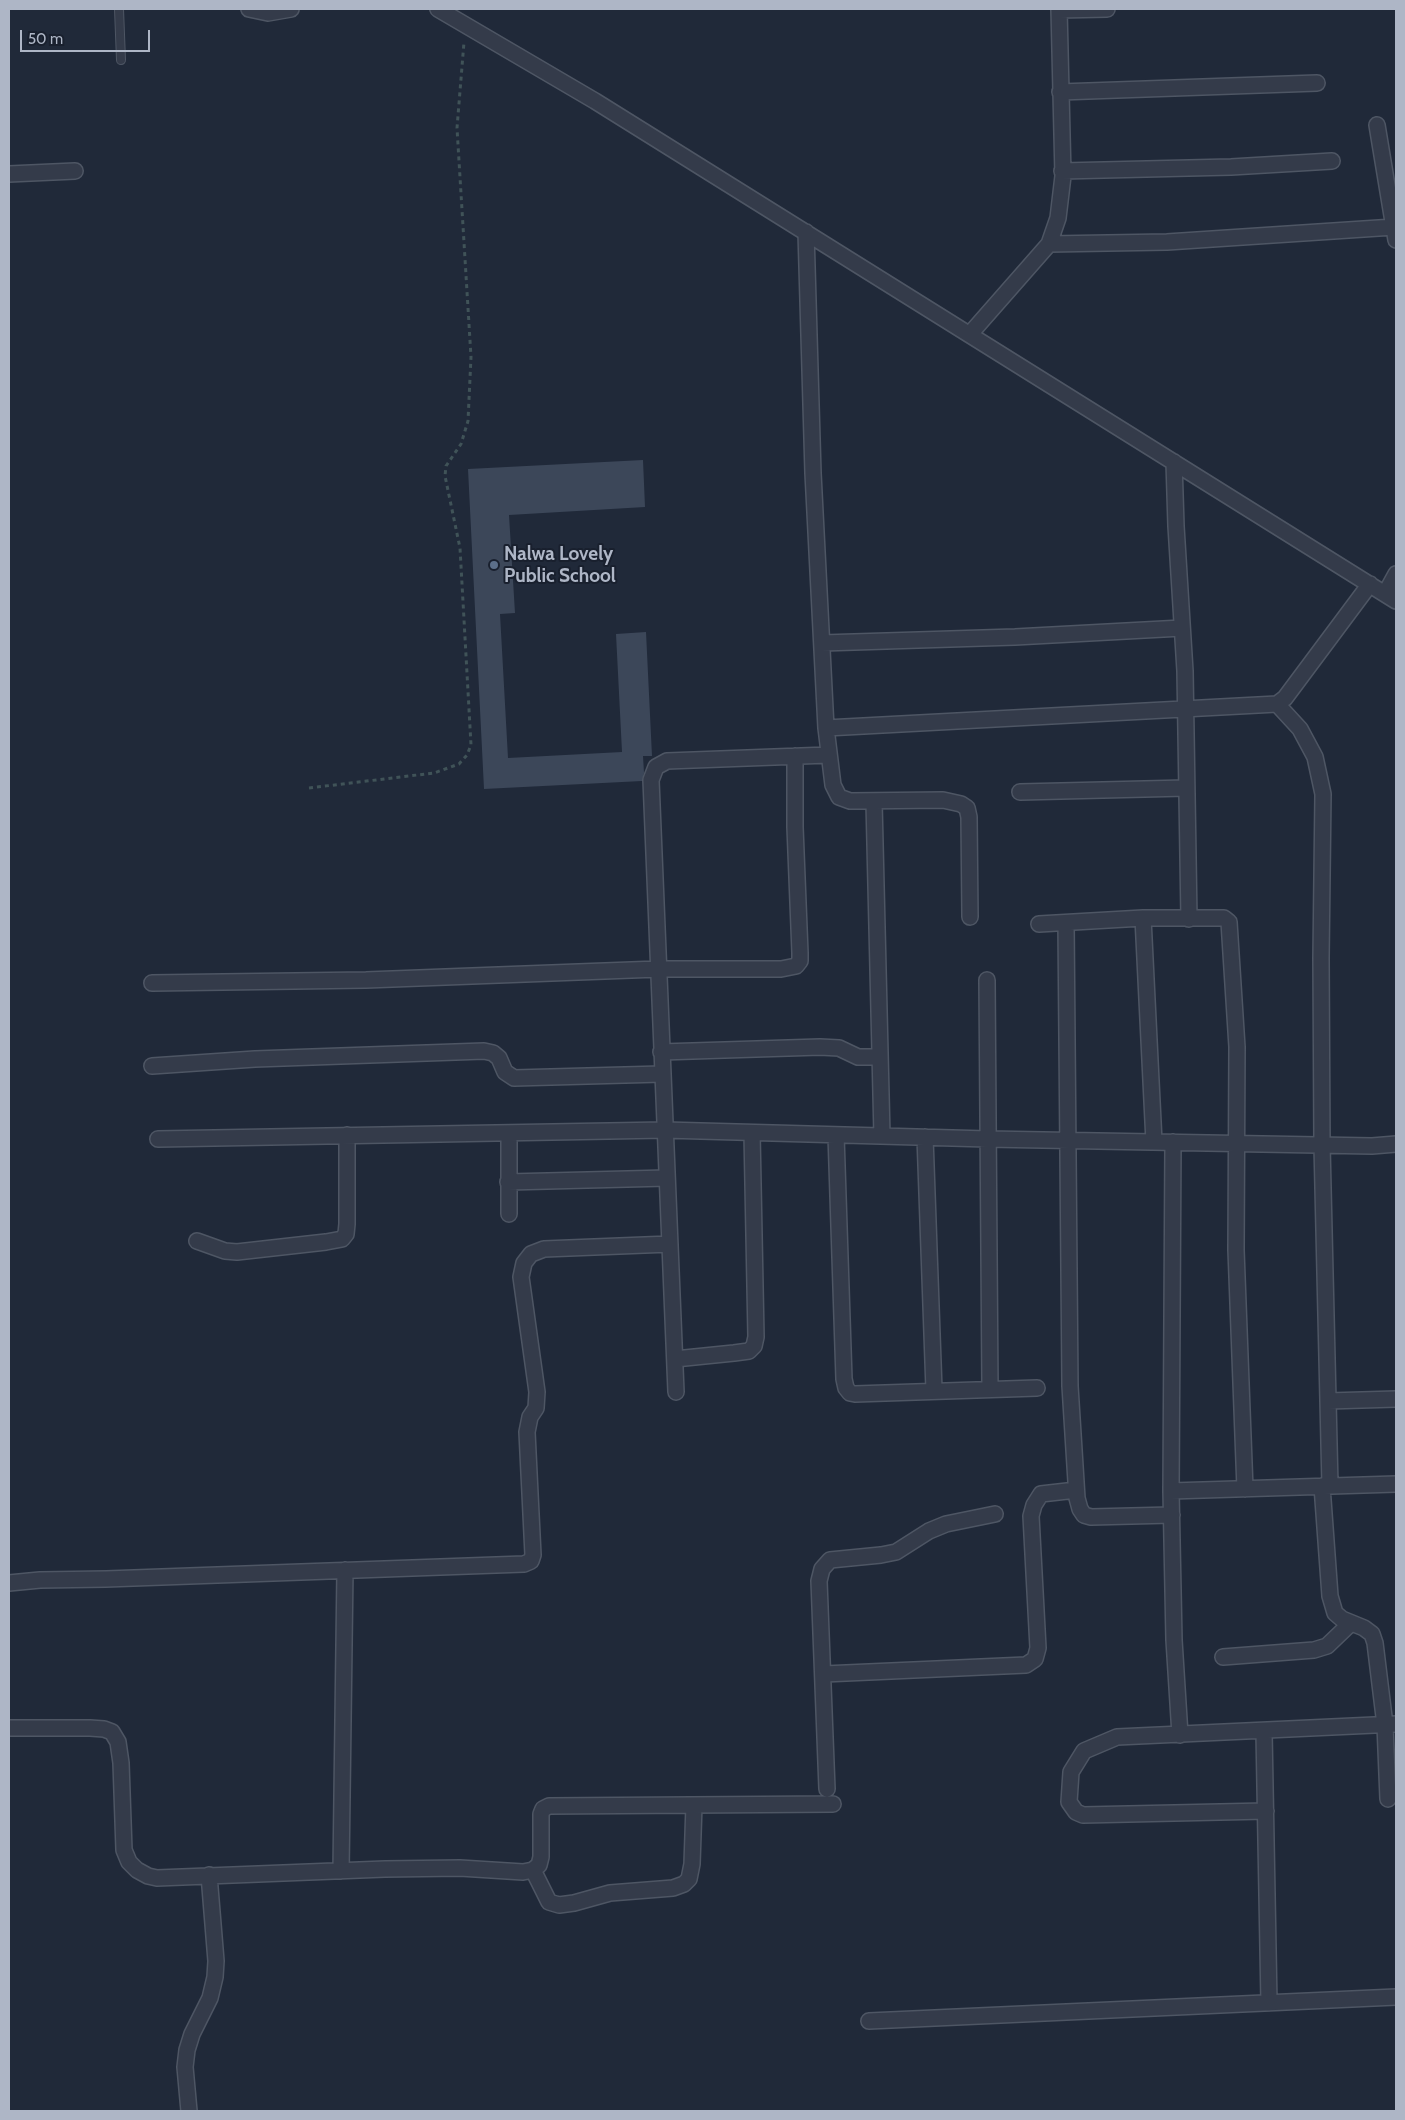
<!DOCTYPE html>
<html>
<head>
<meta charset="utf-8">
<style>
  body { margin:0 }
  #map { position:relative; width:1405px; height:2120px; overflow:hidden; background:#202939; font-family:Cabin,sans-serif }
  canvas { display:block }
  .frame { position:absolute; inset:0; border:10px solid #aeb6c6; pointer-events:none }
  .scale { position:absolute; left:20px; top:30px; width:130px; height:22px; box-sizing:border-box; border:2px solid #aeb6c6; border-top:0; padding-left:6px; font-size:15px; line-height:18px; white-space:nowrap; color:#aeb6c6; -webkit-text-stroke:4px #19202e; paint-order:stroke }
</style>
</head>
<body>
<div id="map">
<canvas width="1405" height="2120"></canvas>
<div class="frame"></div>
<div class="scale">50 m</div>
</div>
<script>
const context = document.querySelector('canvas').getContext('2d');
context.lineJoin = 'round';
function paint(path, color) {
  context.fillStyle = color;
  context.fill(path, 'evenodd');
}
function toPath(rows) {
  const path = new Path2D();
  for (const r of rows) {
    path.moveTo(r[0], r[1]);
    for (let i = 2; i < r.length; i += 2) path.lineTo(r[i], r[i + 1]);
  }
  return path;
}
function trace(path, color, width, dash) {
  context.strokeStyle = color;
  context.lineWidth = width;
  context.lineCap = dash ? 'butt' : 'round';
  context.setLineDash(dash || []);
  context.stroke(path);
}
function drawText(font, color, halo, rows, align = 'center') {
  context.font = font + ' Cabin,sans-serif';
  context.lineWidth = 4;
  context.setLineDash([]);
  context.textBaseline = 'middle';
  context.strokeStyle = halo;
  context.fillStyle = color;
  for (const [text, x, y, turn = 0] of rows) {
    context.save();
    context.translate(x, y);
    context.rotate((+turn || 0) * Math.PI / 180);
    context.textAlign = isNaN(turn) ? turn : align;
    if (halo) context.strokeText(text, 0, 0);
    context.fillText(text, 0, 0);
    context.restore();
  }
}
paint(toPath([
  [643,460,645,507,509,515,515,613,500,614,508,758,622,752,616,634,646,632,652,756,643,756,644,773,642,781,484,789,468,469]
]), '#3c4759');
const service = toPath([
  [119,9,121,60]
]);
const minor = toPath([
  [249,9,268,13,291,9],
  [438,9,595,101,1396,601],
  [1059,10,1107,9],
  [1060,92,1317,83],
  [1377,125,1396,240],
  [1062,171,1231,167,1332,161],
  [9,174,75,171],
  [806,232,813,473,826,728,833,785,839,797,850,801,943,800,961,804,967,808,969,817,970,917],
  [1049,244,1167,242,1394,227],
  [970,334,1049,244,1058,218,1063,176,1059,9],
  [1174,462,1176,526,1185,671,1189,919],
  [1385,594,1396,574],
  [822,643,1015,637,1182,628],
  [1277,704,1300,729,1315,757,1323,794,1321,958,1322,1145,1330,1486],
  [826,728,1277,704,1285,698,1370,584],
  [1020,792,1186,788],
  [874,802,882,1136],
  [1143,918,1154,1142],
  [1066,923,1070,1386,1077,1498,1080,1509,1084,1515,1091,1517,1172,1515],
  [1039,924,1143,918,1224,918,1229,922,1237,1047,1236,1250,1245,1489],
  [987,980,990,1389],
  [152,983,366,980,658,969,781,969,796,966,800,961,800,953,795,827,795,756],
  [661,1052,820,1047,839,1048,858,1057,880,1057],
  [152,1066,255,1059,484,1051,493,1053,499,1058,505,1072,514,1078,662,1074],
  [836,1135,844,1379,846,1388,850,1393,855,1394,1037,1388],
  [925,1137,934,1390],
  [158,1139,665,1130,988,1139,1372,1146,1396,1144],
  [1173,1142,1171,1491,1174,1640,1180,1735],
  [508,1182,667,1178],
  [509,1214,509,1133],
  [197,1241,225,1251,237,1252,326,1242,342,1239,346,1234,347,1224,347,1135],
  [675,1359,734,1353,749,1351,754,1346,756,1337,752,1133],
  [676,1392,651,780,656,767,667,761,828,755],
  [1328,1401,1396,1399],
  [1322,1486,1330,1596,1335,1613,1342,1619,1364,1628,1372,1634,1375,1643,1385,1725,1388,1799],
  [1171,1491,1396,1484],
  [9,1583,40,1580,106,1579,524,1564,531,1561,533,1555,527,1432,530,1417,536,1408,537,1392,521,1277,524,1263,531,1254,544,1249,670,1244],
  [1223,1657,1314,1650,1327,1646,1351,1623],
  [824,1674,1026,1665,1035,1659,1038,1648,1031,1516,1034,1505,1041,1494,1076,1490],
  [9,1728,90,1728,104,1729,112,1732,118,1742,121,1763,124,1850,129,1862,137,1870,148,1876,157,1878,385,1869,460,1868,523,1872,533,1870,539,1865,541,1857,541,1814,543,1809,549,1806,833,1804],
  [1264,1732,1269,2003],
  [827,1789,819,1581,822,1569,830,1560,881,1555,896,1552,929,1531,946,1524,995,1514],
  [1266,1811,1083,1815,1076,1812,1069,1802,1071,1772,1084,1751,1117,1737,1396,1724],
  [533,1870,549,1902,559,1905,574,1903,610,1893,673,1888,684,1884,689,1879,692,1864,694,1805],
  [341,1871,345,1570],
  [869,2021,1396,1997],
  [189,2111,185,2067,187,2050,192,2034,210,1998,215,1977,216,1961,209,1875]
]);
trace(service, '#4e5664', 10);
trace(minor, '#4e5664', 18);
trace(toPath([
  [309,788,434,773,459,764,467,755,471,745,460,548,445,476,446,466,461,444,468,421,471,357,457,128,464,42]
]), '#405358', 3, [4, 4]);
trace(service, '#343b4a', 8);
trace(minor, '#343b4a', 15);
for (const [x, y, r, color] of [
  [494,565,5,"#5c6f8a"]
]) {
  const dot = new Path2D();
  dot.arc(x, y, r, 0, 2 * Math.PI);
  context.fillStyle = color;
  context.fill(dot);
  trace(dot, '#19202e', 2);
}
drawText('bold 19px', '#aeb6c6', '#19202e', [
  ["Nalwa Lovely",504,554],
  ["Public School",504,576]
], 'left');
</script>
</body>
</html>
